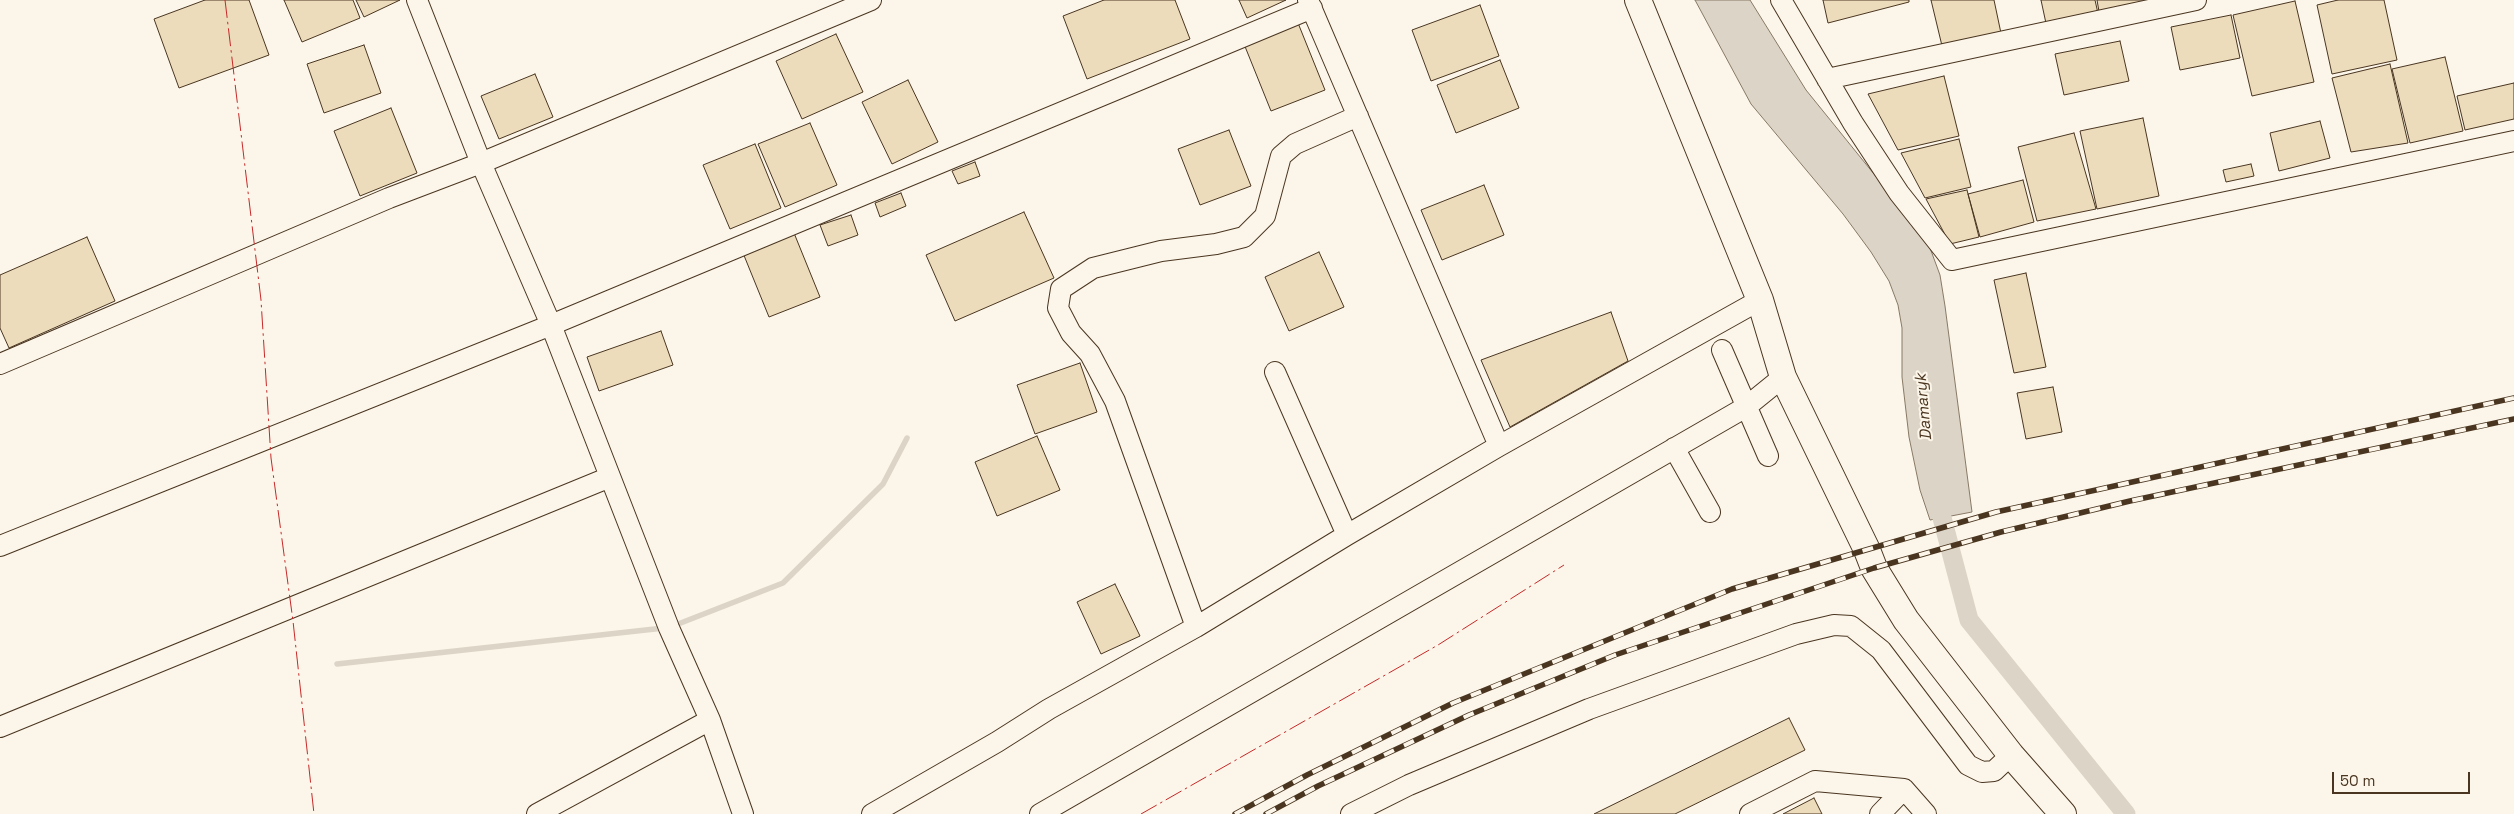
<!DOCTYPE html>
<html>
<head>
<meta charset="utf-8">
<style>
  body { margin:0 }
  #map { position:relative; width:2514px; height:814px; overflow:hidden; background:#fbf6e9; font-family:"Space Grotesk",sans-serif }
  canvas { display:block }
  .scale { position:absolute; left:2332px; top:772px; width:138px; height:22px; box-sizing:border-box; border:2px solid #4a3520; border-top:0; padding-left:6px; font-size:15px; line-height:18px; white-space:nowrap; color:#4a3520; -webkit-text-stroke:4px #fbf6e9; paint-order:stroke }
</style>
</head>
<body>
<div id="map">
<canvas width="2514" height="814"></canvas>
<div class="scale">50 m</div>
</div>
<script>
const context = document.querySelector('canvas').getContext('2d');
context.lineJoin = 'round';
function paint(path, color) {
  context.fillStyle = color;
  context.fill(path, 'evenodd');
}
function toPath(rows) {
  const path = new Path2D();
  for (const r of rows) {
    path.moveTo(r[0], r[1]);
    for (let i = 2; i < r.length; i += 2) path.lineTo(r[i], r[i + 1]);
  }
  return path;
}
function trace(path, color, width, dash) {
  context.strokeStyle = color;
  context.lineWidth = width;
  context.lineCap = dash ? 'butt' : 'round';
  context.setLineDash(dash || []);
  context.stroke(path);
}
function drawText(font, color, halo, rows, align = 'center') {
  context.font = font + ' "Space Grotesk",sans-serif';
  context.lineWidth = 4;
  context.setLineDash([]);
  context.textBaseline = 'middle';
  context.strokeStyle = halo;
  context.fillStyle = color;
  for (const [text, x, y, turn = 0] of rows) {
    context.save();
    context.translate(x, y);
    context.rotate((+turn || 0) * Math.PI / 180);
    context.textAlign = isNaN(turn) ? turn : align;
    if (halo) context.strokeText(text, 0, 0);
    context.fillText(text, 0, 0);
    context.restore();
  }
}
const water = toPath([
  [1695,0,1750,0,1806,90,1916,226,1930,248,1940,275,1945,306,1972,512,1930,520,1920,490,1909,437,1902,377,1902,328,1898,305,1889,281,1871,252,1843,214,1751,104,1695,0]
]);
paint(water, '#dcd4c6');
trace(water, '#887966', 1);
trace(toPath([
  [673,626,783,583,883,484,907,438],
  [337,664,664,628]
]), '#dcd4c6', 5.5);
trace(toPath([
  [1936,495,1969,620,2126,814]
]), '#dcd4c6', 19);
const building = toPath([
  [205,0,249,0,269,55,179,88,154,19,205,0],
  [284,0,353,0,360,18,302,42,284,0],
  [356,0,400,0,364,17,356,0],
  [1104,0,1175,0,1190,39,1087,79,1063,16,1104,0],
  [1239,0,1286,0,1247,18,1239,0],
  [1823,0,1909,0,1909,2,1828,23,1823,0],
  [1931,0,1994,0,2002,38,1943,50,1931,0],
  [2041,0,2095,0,2099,18,2047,28,2041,0],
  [2097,0,2150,0,2100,17,2097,0],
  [2338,0,2384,0,2397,60,2332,74,2317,5,2338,0],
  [2295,1,2314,82,2252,96,2233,15,2295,1],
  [1480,5,1499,56,1431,81,1412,30,1480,5],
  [2231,15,2240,58,2180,70,2171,27,2231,15],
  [1298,23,1325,90,1271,111,1244,44,1298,23],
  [836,34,863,92,802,119,776,61,836,34],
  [2120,41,2129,81,2064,95,2055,54,2120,41],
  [364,45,381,93,324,113,307,64,364,45],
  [2445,57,2463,131,2410,143,2392,69,2445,57],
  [1500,60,1519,108,1456,133,1437,85,1500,60],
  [2390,64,2408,143,2351,152,2332,78,2390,64],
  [535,74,553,117,499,139,481,96,535,74],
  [1944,76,1959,136,1898,150,1868,94,1944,76],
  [908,80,938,142,892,164,862,102,908,80],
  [2514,83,2514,119,2465,130,2457,96,2514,83],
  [391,108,417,173,360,196,334,131,391,108],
  [2143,118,2159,196,2097,209,2080,131,2143,118],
  [2320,121,2330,158,2279,171,2270,133,2320,121],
  [810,123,837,185,785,207,758,144,810,123],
  [1229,130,1251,186,1200,205,1178,149,1229,130],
  [2074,133,2096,209,2037,221,2018,147,2074,133],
  [1959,139,1971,187,1925,198,1901,153,1959,139],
  [755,144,781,208,730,229,703,165,755,144],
  [975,162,980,176,958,184,952,171,975,162],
  [2251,164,2254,176,2226,182,2223,170,2251,164],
  [2023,180,2034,222,1980,237,1968,194,2023,180],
  [1484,185,1504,235,1442,260,1421,210,1484,185],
  [1967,190,1979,237,1950,244,1926,199,1967,190],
  [901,193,906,206,880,217,875,203,901,193],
  [1024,212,1054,278,955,321,926,255,1024,212],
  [851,215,858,235,828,246,820,225,851,215],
  [794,233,820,297,769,317,743,253,794,233],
  [87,237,115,301,9,348,0,328,0,275,87,237],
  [1319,252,1344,307,1289,331,1265,277,1319,252],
  [2026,273,2046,367,2014,373,1994,280,2026,273],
  [1611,312,1628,361,1510,427,1481,360,1611,312],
  [661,331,673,365,599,391,587,357,661,331],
  [1080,363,1097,412,1035,434,1017,385,1080,363],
  [2053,387,2062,432,2026,439,2017,393,2053,387],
  [1037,436,1060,490,997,516,975,462,1037,436],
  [1115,584,1140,636,1101,654,1077,602,1115,584],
  [1789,718,1805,750,1675,814,1594,814,1789,718],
  [1814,798,1822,814,1783,814,1814,798]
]);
paint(building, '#ecdcbc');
trace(building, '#4a3520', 1);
const minor = toPath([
  [417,0,481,163,551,325,669,628,710,720,743,814],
  [1308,0,1499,446],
  [1781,0,1853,123,1899,193,1952,260,2514,141],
  [1827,79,2196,0],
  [1722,350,1768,456],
  [0,364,389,198,481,163,871,0],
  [1275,372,1347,535],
  [1674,448,1710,512],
  [0,546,551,325,1312,8],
  [1196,627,1115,401,1090,354,1071,333,1058,308,1061,289,1093,268,1161,251,1216,244,1244,237,1265,216,1281,156,1295,144,1358,116],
  [0,727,610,477],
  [537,814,710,720],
  [872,814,997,742,1049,709,1196,627,1347,535,1499,446,1760,300],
  [1040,814,1746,407,1783,377],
  [1351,814,1409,785,1589,709,1796,634,1834,625,1851,626,1881,650,1968,765,1982,772,1994,771,2011,755],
  [1750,814,1815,781,1904,789,1926,814],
  [1880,814,1904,789]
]);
const major = toPath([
  [1638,0,1760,300,1783,377,1867,550,1874,568,1906,620,2011,755,2063,814]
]);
trace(minor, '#4a3520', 22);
trace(major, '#4a3520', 28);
trace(minor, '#fbf6e9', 20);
trace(major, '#fbf6e9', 26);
const rail = toPath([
  [1235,814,1307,775,1453,703,1732,589,1996,512,2514,398],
  [1266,814,1318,786,1469,715,1615,655,1874,568,2001,532,2130,501,2514,419]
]);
trace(rail, '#4a3520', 5.5);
trace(rail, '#fbf6e9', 4, [11]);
trace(toPath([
  [225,0,261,300,271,458,293,621,314,814],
  [1141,814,1438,645,1564,565]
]), '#c62828', 1, [18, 4, 2.5, 4]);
drawText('italic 16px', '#4a3520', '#fbf6e9', [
  ["Damaryk",1924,407,-95]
]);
</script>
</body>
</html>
